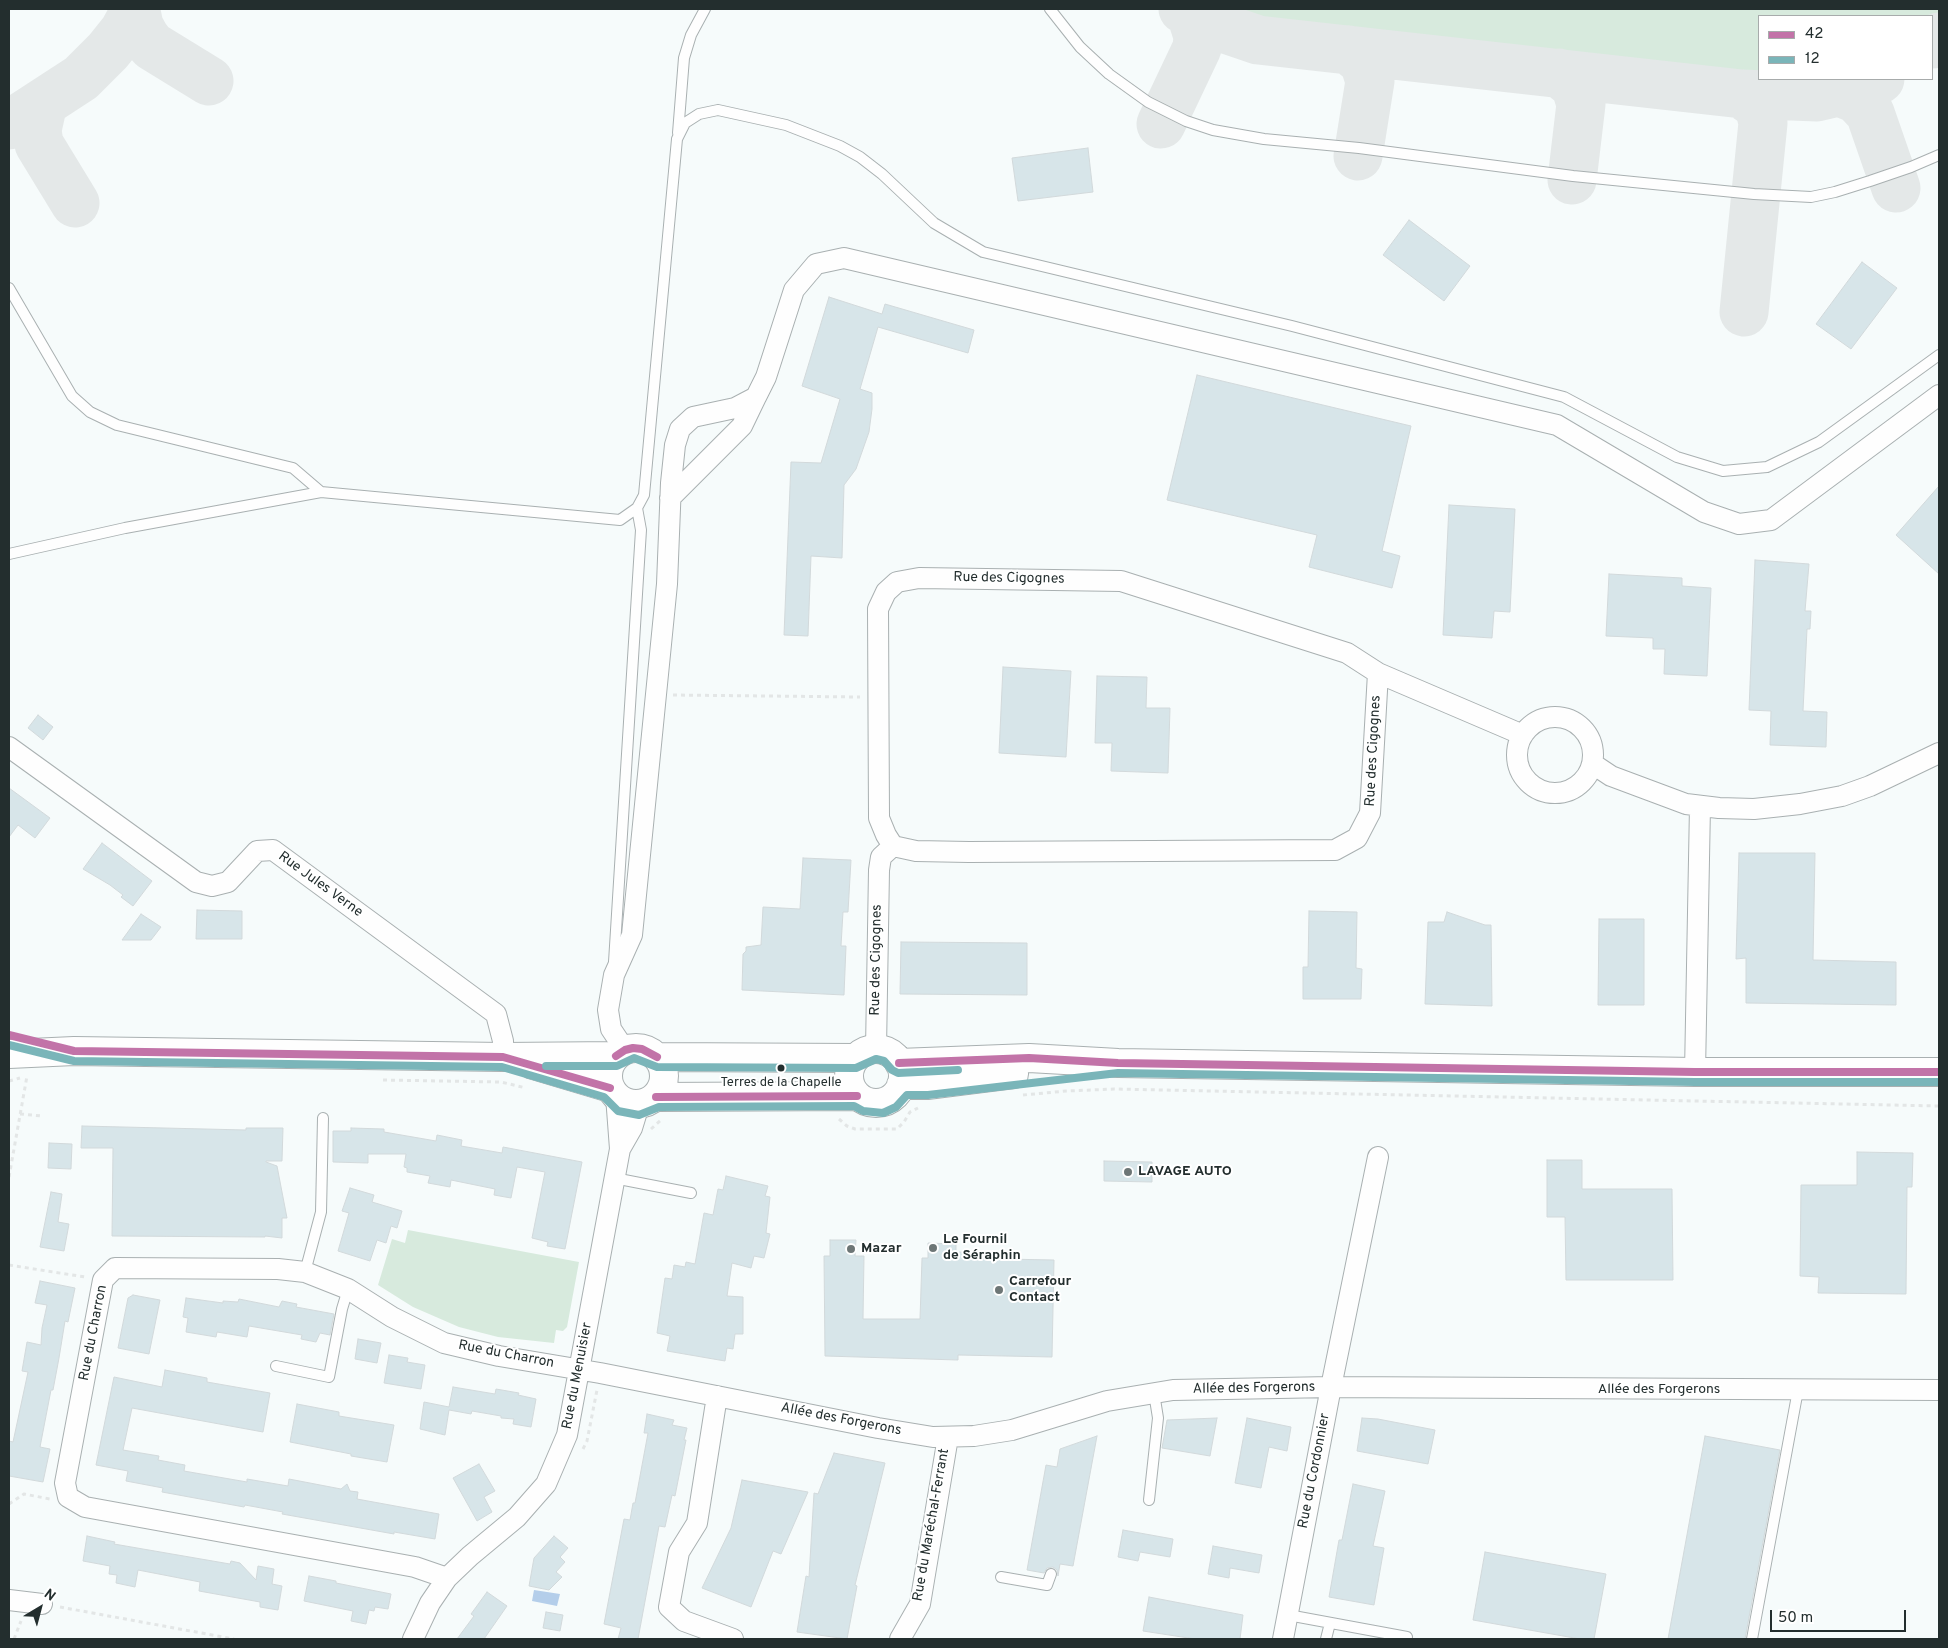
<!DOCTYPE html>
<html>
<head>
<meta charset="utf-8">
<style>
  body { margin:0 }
  #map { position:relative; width:1948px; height:1648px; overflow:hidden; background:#f6fbfb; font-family:Overpass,sans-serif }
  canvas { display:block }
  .frame { position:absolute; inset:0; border:10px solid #232e2e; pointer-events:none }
  .legend { position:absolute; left:1758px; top:15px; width:175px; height:65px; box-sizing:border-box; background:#fff; border:1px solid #a7abab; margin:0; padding:6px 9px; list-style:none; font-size:15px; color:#232e2e }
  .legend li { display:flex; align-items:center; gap:10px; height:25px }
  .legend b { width:25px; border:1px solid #a7abab }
  .north { position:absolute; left:15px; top:1583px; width:50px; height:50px; -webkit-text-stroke:4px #fff; paint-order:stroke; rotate:37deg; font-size:14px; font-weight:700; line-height:20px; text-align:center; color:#232e2e }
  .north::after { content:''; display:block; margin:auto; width:18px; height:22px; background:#232e2e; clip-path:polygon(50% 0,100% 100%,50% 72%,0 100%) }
  .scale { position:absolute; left:1770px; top:1610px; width:136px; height:22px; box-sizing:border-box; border:2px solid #232e2e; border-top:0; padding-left:6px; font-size:15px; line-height:18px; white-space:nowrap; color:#232e2e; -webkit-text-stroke:4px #fff; paint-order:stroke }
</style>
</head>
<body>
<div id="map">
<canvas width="1948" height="1648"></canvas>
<div class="frame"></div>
<ul class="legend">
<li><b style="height:6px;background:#c273a8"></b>42</li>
<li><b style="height:6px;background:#7ab5b9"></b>12</li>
</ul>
<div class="north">N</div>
<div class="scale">50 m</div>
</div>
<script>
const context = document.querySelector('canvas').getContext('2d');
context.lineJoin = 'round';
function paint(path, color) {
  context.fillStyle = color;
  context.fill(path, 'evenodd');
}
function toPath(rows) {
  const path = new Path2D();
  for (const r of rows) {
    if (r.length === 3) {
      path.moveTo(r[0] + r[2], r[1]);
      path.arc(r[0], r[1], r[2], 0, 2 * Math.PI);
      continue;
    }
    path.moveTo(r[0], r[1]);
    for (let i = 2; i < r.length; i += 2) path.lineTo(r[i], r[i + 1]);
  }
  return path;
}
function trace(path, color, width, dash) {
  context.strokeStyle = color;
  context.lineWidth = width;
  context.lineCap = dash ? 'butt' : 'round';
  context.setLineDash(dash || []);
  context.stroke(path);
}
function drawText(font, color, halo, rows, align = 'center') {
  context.font = font + ' Overpass,sans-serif';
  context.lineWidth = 4;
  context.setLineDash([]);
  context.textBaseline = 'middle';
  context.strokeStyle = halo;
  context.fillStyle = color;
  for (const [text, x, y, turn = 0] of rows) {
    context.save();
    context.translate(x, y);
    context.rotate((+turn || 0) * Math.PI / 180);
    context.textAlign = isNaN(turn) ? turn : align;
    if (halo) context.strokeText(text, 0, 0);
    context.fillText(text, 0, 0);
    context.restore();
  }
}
paint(toPath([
  [1215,9,1939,9,1939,15,1932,22,1932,16,1759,16,1759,76,1643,65,1379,35,1272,25],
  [408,1230,579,1262,567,1327,563,1331,556,1330,554,1343,498,1337,459,1327,413,1307,378,1285,392,1239,405,1243]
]), '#d7eadd');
paint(toPath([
  [534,1590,560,1594,557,1606,532,1601]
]), '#b4ceea');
trace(toPath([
  [1183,9,1211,24,1258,40,1742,94,1817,97,1860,87,1880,79],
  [136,11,139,26,145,37,152,46,209,81],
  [1932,44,1939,37],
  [1349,50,1364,62,1370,81,1358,156],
  [1559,73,1573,84,1577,91,1581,104,1572,180],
  [1840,92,1857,99,1870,113,1896,188],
  [1742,94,1756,104,1760,110,1763,123,1744,312],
  [43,103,37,130,39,144,75,203],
  [1161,124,1197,48,1198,36,1191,14],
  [9,125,81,78,108,51,124,31,136,9]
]), '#e4e8e8', 49);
const building = toPath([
  [1088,148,1093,192,1018,201,1012,158,1088,148],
  [1409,220,1470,266,1444,301,1383,255,1409,220],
  [1862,262,1897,288,1851,349,1816,324,1862,262],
  [829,297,882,314,885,304,974,330,968,353,878,327,860,389,872,393,872,409,869,432,856,469,844,485,842,558,811,556,808,636,784,635,791,462,821,463,840,399,802,386,829,297],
  [1197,375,1411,426,1382,551,1400,556,1392,588,1309,567,1317,535,1167,500,1197,375],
  [1939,486,1939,574,1896,535,1939,486],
  [1449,505,1515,509,1510,612,1494,611,1492,638,1443,635,1449,505],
  [1755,560,1809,564,1805,611,1811,611,1810,629,1807,629,1803,711,1827,712,1826,747,1770,745,1771,711,1749,710,1755,560],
  [1609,574,1682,578,1682,586,1711,588,1707,676,1664,674,1665,649,1653,649,1653,638,1606,636,1609,574],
  [1003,667,1071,671,1066,757,999,753,1003,667],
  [1097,676,1147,677,1146,708,1170,708,1168,773,1111,771,1112,743,1095,743,1097,676],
  [38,715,53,727,43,740,28,728,38,715],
  [9,788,50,818,35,838,18,825,9,837,9,788],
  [102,843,152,881,133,906,121,897,123,895,110,885,83,869,102,843],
  [1739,853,1815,853,1813,960,1896,962,1896,1005,1746,1003,1746,958,1736,959,1739,853],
  [803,858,851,860,848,912,843,912,841,946,846,946,844,995,742,990,743,954,746,951,746,947,761,945,763,907,800,909,803,858],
  [197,910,242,911,242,939,196,939,197,910],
  [1309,911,1357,912,1356,968,1362,969,1361,999,1303,999,1303,967,1308,967,1309,911],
  [1447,912,1485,925,1491,925,1492,1006,1425,1004,1428,922,1444,922,1447,912],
  [141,914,161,927,151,940,122,940,141,914],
  [1599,919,1644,919,1644,1005,1598,1005,1599,919],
  [901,942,1027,943,1027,995,900,994,901,942],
  [82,1126,246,1130,246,1128,283,1128,282,1161,266,1161,266,1162,277,1166,287,1218,282,1218,282,1238,265,1236,265,1237,112,1236,113,1148,81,1148,82,1126],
  [351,1128,384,1129,384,1132,436,1141,437,1135,462,1140,461,1146,502,1153,503,1147,582,1162,565,1249,547,1246,548,1242,532,1238,545,1172,517,1167,511,1198,494,1195,495,1189,451,1180,450,1187,428,1183,430,1176,407,1172,407,1168,404,1167,406,1154,368,1154,368,1163,333,1162,333,1131,351,1131,351,1128],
  [49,1143,72,1144,71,1169,48,1168,49,1143],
  [1857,1152,1913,1153,1912,1187,1907,1187,1906,1294,1818,1293,1819,1277,1800,1276,1801,1185,1857,1185,1857,1152],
  [1547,1160,1582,1160,1582,1189,1672,1189,1673,1280,1566,1280,1565,1217,1547,1217,1547,1160],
  [1104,1161,1152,1162,1152,1182,1104,1181,1104,1161],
  [726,1176,768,1186,765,1196,770,1197,766,1233,770,1234,764,1258,754,1256,751,1268,732,1263,727,1296,743,1297,743,1334,735,1334,733,1349,727,1348,725,1361,667,1351,670,1336,657,1333,665,1278,672,1279,674,1265,685,1267,686,1262,695,1264,704,1213,713,1215,718,1189,723,1190,726,1176],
  [350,1188,374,1195,372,1202,402,1211,397,1228,391,1226,386,1243,377,1240,370,1261,338,1251,349,1213,342,1211,350,1188],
  [51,1192,62,1194,58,1222,69,1224,64,1251,40,1247,51,1192],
  [830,1240,856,1240,855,1256,864,1256,863,1319,920,1319,922,1258,928,1258,928,1243,956,1244,956,1252,1004,1253,1004,1259,1054,1260,1052,1357,958,1355,958,1360,825,1356,824,1256,830,1256,830,1240],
  [40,1281,75,1288,68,1322,65,1321,59,1358,53,1390,51,1390,40,1447,50,1449,43,1482,9,1476,9,1441,13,1442,28,1372,22,1371,27,1342,41,1345,42,1328,47,1305,35,1303,40,1281],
  [133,1295,160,1300,149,1354,118,1348,128,1298,133,1295],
  [186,1298,223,1303,223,1301,238,1302,239,1299,279,1307,282,1301,297,1304,296,1307,334,1314,330,1335,320,1333,316,1342,301,1339,302,1335,249,1326,247,1337,217,1332,216,1337,186,1332,188,1318,183,1317,186,1298],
  [358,1339,381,1343,377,1363,355,1359,358,1339],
  [389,1355,408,1358,407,1362,425,1365,421,1389,384,1383,389,1355],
  [165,1370,207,1378,207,1382,270,1393,263,1432,132,1408,123,1450,159,1456,158,1460,185,1465,184,1471,247,1482,247,1479,288,1486,289,1479,341,1489,347,1484,350,1491,358,1492,357,1499,439,1514,435,1539,394,1532,394,1534,282,1514,283,1512,245,1505,244,1507,162,1492,163,1488,126,1481,128,1471,96,1465,114,1377,162,1387,165,1370],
  [453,1387,495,1394,496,1389,519,1393,518,1395,536,1399,531,1427,513,1424,514,1419,501,1418,501,1416,472,1411,471,1414,449,1410,445,1435,420,1429,424,1402,449,1407,453,1387],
  [297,1404,339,1412,339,1416,394,1425,387,1462,351,1456,351,1454,290,1442,297,1404],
  [647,1414,674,1420,672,1425,687,1428,684,1440,686,1440,675,1496,672,1495,665,1527,659,1526,638,1639,618,1639,621,1628,604,1624,624,1519,630,1520,633,1503,635,1503,648,1433,644,1433,647,1414],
  [1217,1418,1210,1456,1162,1448,1167,1420,1217,1418],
  [1247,1418,1291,1427,1287,1451,1269,1447,1261,1488,1235,1483,1247,1418],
  [1362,1418,1378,1419,1435,1430,1428,1464,1357,1451,1362,1418],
  [1097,1436,1073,1566,1060,1564,1058,1576,1057,1570,1053,1567,1047,1568,1044,1573,1027,1570,1046,1465,1057,1467,1060,1449,1097,1436],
  [1705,1436,1780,1450,1745,1639,1668,1639,1705,1436],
  [834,1453,885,1463,855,1585,857,1586,847,1639,797,1632,806,1576,809,1577,814,1493,818,1494,834,1453],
  [479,1464,495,1491,484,1497,492,1512,477,1521,453,1478,479,1464],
  [742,1480,808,1492,781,1554,773,1551,751,1607,702,1588,731,1528,742,1480],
  [1353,1484,1385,1491,1373,1546,1384,1548,1374,1605,1329,1597,1339,1540,1342,1540,1353,1484],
  [1123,1530,1173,1539,1170,1557,1140,1552,1138,1561,1118,1557,1123,1530],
  [87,1536,115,1542,114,1544,230,1564,231,1561,240,1563,256,1580,258,1566,274,1569,272,1584,282,1586,278,1610,260,1607,260,1602,199,1591,200,1582,138,1570,135,1587,116,1583,117,1575,109,1574,110,1566,83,1561,87,1536],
  [554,1536,568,1548,560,1557,565,1562,556,1572,562,1577,549,1590,529,1586,534,1558,554,1536],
  [1213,1546,1262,1555,1259,1573,1230,1568,1229,1578,1208,1574,1213,1546],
  [1485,1552,1606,1574,1594,1639,1580,1639,1473,1620,1485,1552],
  [309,1576,336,1581,336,1583,391,1594,388,1609,375,1607,374,1611,369,1610,366,1624,351,1621,353,1611,304,1601,309,1576],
  [487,1592,507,1606,484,1639,457,1639,474,1616,471,1614,487,1592],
  [1149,1597,1243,1615,1240,1639,1195,1639,1143,1631,1149,1597],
  [546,1612,563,1615,560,1631,543,1628,546,1612]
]);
paint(building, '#d7e5e9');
trace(building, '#d2d9db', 1);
const service = toPath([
  [1050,9,1080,47,1109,74,1148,102,1186,121,1213,130,1264,139,1359,148,1573,176,1754,194,1811,197,1835,192,1870,181,1911,167,1939,155],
  [678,133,684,58,691,35,705,9],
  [9,288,72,396,90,412,117,425,293,468,321,492],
  [9,554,125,528,321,492,620,520,637,508,644,495,677,139,685,123,699,114,718,110,786,125,840,146,860,157,882,174,934,223,983,252,1292,326,1564,397,1677,457,1723,471,1767,467,1819,442,1939,355],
  [614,962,641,530,637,508],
  [614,1178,691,1193],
  [305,1272,321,1212,323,1118],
  [276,1366,329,1377,342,1309,348,1289],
  [1149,1500,1158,1418,1154,1393],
  [1001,1577,1047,1585,1051,1574],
  [1288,1615,1407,1637],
  [1326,1639,1330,1623],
  [1752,1639,1798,1390]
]);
const minor = toPath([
  [670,498,742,426,756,397],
  [1378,673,1370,813,1357,838,1335,850,969,852,916,851,893,846,886,835,879,818,878,609,886,592,897,582,919,578,1121,581,1347,653,1378,673,1523,735],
  [1555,755,38],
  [9,747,196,882,212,886,228,882,257,851,273,850,496,1014,503,1041,503,1057],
  [1593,764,1611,776,1686,804,1719,808,1754,809,1800,804,1842,796,1870,786,1939,753],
  [876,1049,879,870,881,857,893,846],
  [625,1050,611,1029,608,1010,614,975,632,935,667,584,671,483,675,445,680,429,693,417,735,408,756,397,766,377,794,290,816,264,844,258,1557,425,1704,512,1739,524,1771,520,1939,395],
  [1695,1072,1700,806],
  [620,1149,632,1128,639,1105],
  [717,1396,697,1523,679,1552,669,1607,684,1621,733,1639],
  [447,1578,415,1567,85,1507,68,1497,65,1483,103,1280,115,1268,278,1269,305,1272,348,1289,392,1317,444,1343,499,1356,600,1373,878,1428,933,1437,974,1436,1012,1430,1107,1401,1173,1390,1331,1387,1939,1390],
  [9,1600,42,1604],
  [413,1639,430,1603,447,1578,470,1556,517,1517,546,1484,567,1435,620,1149,616,1096],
  [900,1639,920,1604,948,1437],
  [1283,1639,1331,1387,1378,1157]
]);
const secondary = toPath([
  [636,1076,28],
  [876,1076,27],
  [9,1054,74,1051,503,1057,616,1056],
  [657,1057,856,1058],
  [899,1063,1029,1058,1118,1063,1695,1072,1939,1072],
  [533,1065,610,1088],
  [901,1085,927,1085,1014,1074],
  [656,1097,857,1096]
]);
trace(service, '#a9b0b1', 12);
trace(minor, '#a9b0b1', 22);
trace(secondary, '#a9b0b1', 30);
trace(toPath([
  [673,695,860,697],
  [383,1080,501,1082,526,1088],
  [9,1081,20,1078],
  [1023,1095,1066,1091,1114,1089,1939,1106],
  [20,1114,42,1116],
  [839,1119,847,1126,855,1129,897,1129,904,1122,910,1112,918,1108],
  [651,1129,661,1120],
  [9,1177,27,1076],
  [9,1265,85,1277],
  [583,1449,587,1441,597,1390],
  [9,1504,24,1494,50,1499],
  [60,1607,234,1639],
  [14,1639,21,1621]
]), '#e3e6e6', 3, [4, 4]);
trace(service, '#fefefe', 10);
trace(minor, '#fefefe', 20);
trace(secondary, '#fefefe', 28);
trace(toPath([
  [9,1035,74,1051,503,1057,610,1088],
  [616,1056,625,1050,633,1048,642,1049,657,1057],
  [899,1063,1029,1058,1118,1063,1695,1072,1939,1072],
  [656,1097,857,1096]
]), '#c273a8', 8);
trace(toPath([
  [9,1045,74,1061,502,1067,604,1097,618,1111,639,1115,659,1107,854,1106,863,1111,883,1113,896,1107,907,1095,928,1095,1118,1073,1695,1082,1939,1082],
  [546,1066,617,1066,634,1058,657,1067,856,1068,876,1059,884,1061,892,1070,898,1073,958,1070]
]), '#7ab5b9', 8);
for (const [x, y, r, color] of [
  [781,1068,4.5,"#232e2e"],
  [1128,1172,5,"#6d7676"],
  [933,1248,5,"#6d7676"],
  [851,1249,5,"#6d7676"],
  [999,1290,5,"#6d7676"]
]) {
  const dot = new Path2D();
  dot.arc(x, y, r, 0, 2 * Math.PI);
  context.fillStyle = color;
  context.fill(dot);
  trace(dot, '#fff', 2);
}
drawText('13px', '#232e2e', '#fff', [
  ["Terres de la Chapelle",781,1083]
]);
drawText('14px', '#232e2e', '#fff', [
  ["Rue des Cigognes",1009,579,1],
  ["Rue des Cigognes",1374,751,-87],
  ["Rue Jules Verne",320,885,36],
  ["Rue des Cigognes",877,960,-89],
  ["Rue du Charron",94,1333,-79],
  ["Rue du Charron",506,1355,11],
  ["Rue du Menuisier",578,1376,-79],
  ["Allée des Forgerons",1254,1389,-1],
  ["Allée des Forgerons",1659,1390],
  ["Allée des Forgerons",841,1420,11],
  ["Rue du Cordonnier",1315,1471,-79],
  ["Rue du Maréchal-Ferrant",932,1525,-80]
]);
drawText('bold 14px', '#232e2e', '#fff', [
  ["LAVAGE AUTO",1138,1172],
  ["Le Fournil",943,1240],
  ["de Séraphin",943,1256],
  ["Mazar",861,1249],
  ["Carrefour",1009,1282],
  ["Contact",1009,1298]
], 'left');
</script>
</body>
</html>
